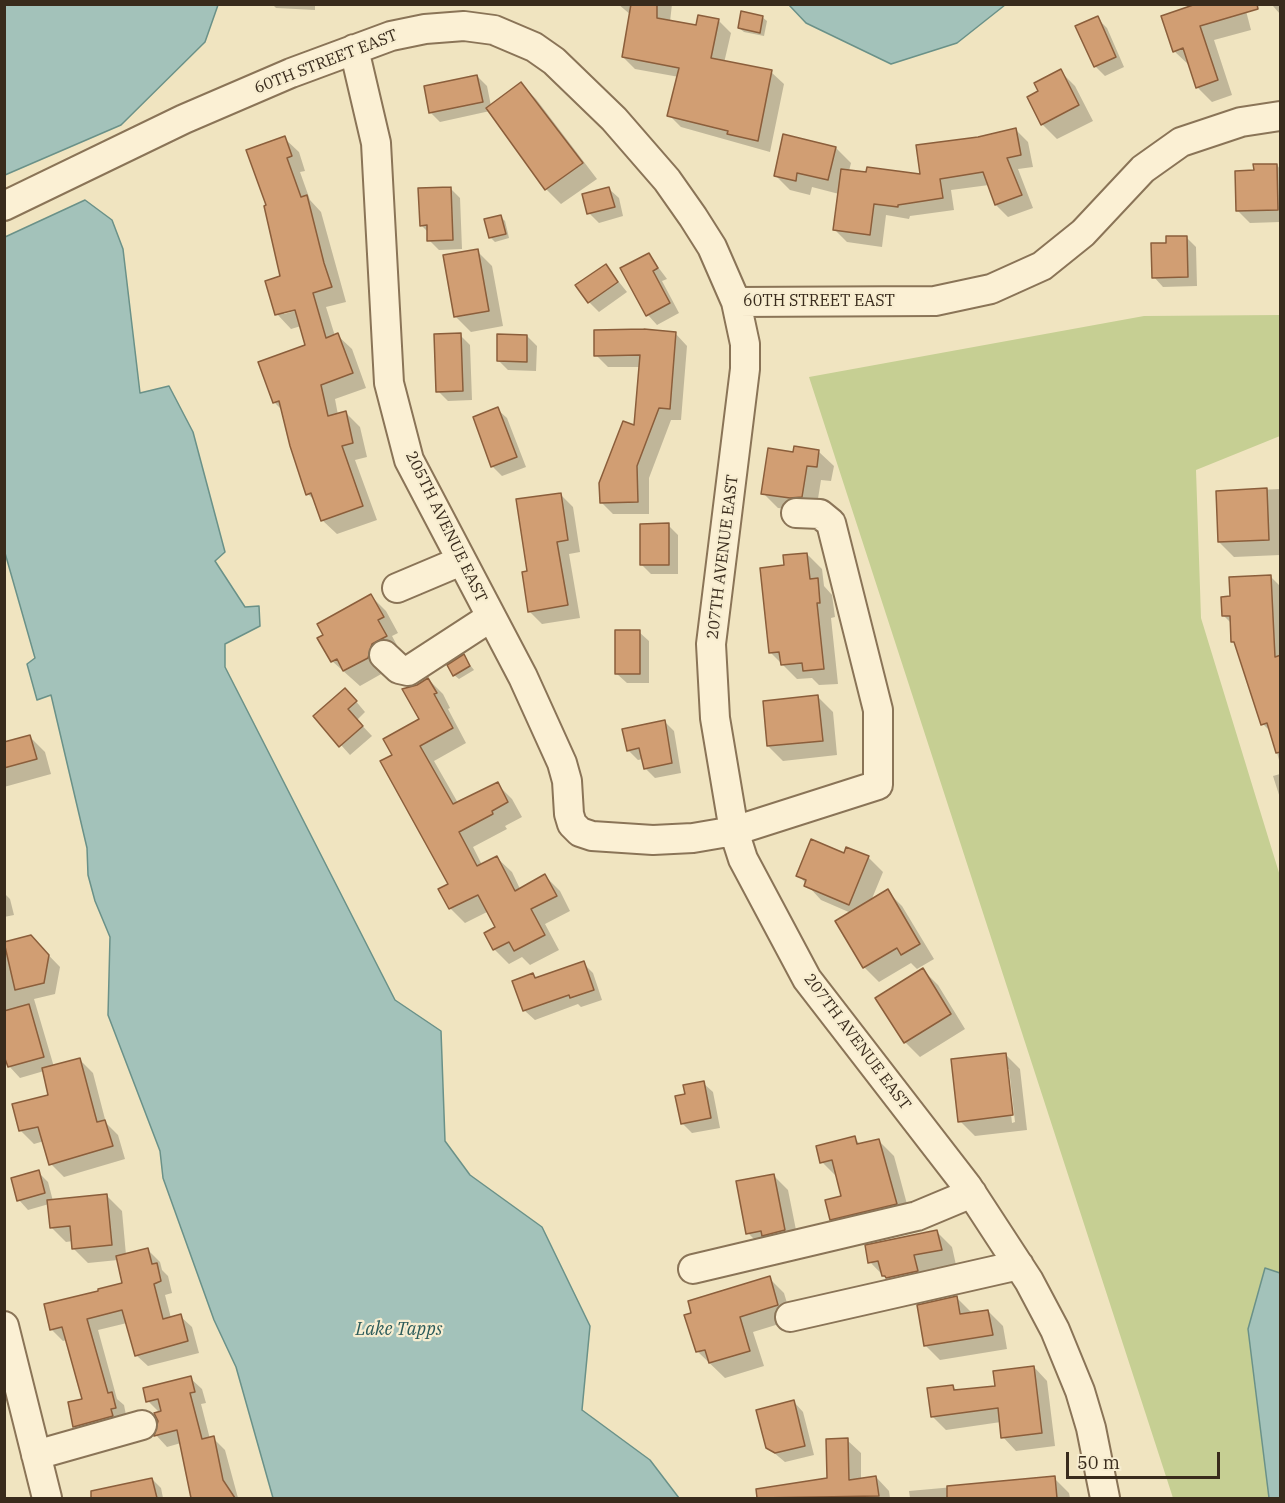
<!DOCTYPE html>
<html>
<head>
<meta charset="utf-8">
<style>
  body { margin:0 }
  #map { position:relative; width:1285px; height:1503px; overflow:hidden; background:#f0e4c0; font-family:"IBM Plex Serif",serif }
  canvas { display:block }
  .frame { position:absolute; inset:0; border:6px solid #392b1c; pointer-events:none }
  .scale { position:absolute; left:1066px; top:1452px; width:154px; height:27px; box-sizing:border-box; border:3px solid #392b1c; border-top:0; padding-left:8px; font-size:18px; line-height:21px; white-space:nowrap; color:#392b1c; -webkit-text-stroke:4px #f7edd0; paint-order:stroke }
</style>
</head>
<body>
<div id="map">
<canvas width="1285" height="1503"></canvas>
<div class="frame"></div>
<div class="scale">50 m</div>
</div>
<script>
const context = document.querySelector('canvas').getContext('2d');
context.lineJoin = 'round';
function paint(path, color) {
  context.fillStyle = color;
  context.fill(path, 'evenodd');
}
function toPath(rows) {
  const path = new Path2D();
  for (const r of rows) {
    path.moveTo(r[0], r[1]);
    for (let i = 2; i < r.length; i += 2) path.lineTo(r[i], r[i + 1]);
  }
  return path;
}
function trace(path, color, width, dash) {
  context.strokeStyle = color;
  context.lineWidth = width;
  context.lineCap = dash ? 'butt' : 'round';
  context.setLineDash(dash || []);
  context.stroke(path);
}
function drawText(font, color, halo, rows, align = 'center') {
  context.font = font + ' "IBM Plex Serif",serif';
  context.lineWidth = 4.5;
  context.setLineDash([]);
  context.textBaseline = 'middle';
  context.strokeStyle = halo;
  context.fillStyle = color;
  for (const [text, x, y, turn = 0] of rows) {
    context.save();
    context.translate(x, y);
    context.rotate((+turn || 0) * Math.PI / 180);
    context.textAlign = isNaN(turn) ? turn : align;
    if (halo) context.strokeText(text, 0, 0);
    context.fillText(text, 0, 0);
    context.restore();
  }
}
paint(toPath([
  [1280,315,1280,436,1196,470,1201,618,1280,876,1280,1273,1265,1269,1248,1330,1269,1498,1173,1498,809,377,1144,316]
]), '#c6cf93');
const water = toPath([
  [5,4,218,4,218,5,205,42,121,125,5,175,5,4],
  [789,5,1005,5,957,43,891,64,806,23,789,5],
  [85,200,112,220,123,249,140,393,169,386,193,432,225,552,215,561,245,607,259,606,260,626,225,644,225,667,395,1000,441,1031,445,1141,470,1175,542,1227,590,1326,582,1410,650,1460,679,1498,273,1498,236,1367,214,1320,163,1178,160,1151,108,1015,110,937,95,901,88,875,87,848,51,695,37,700,27,664,35,658,5,553,5,237,85,200],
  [1265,1268,1280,1273,1280,1498,1269,1498,1248,1329,1265,1268]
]);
paint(water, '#a3c2ba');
trace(water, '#6a9188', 1.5);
paint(toPath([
  [272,4,315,4,315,10,276,8],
  [618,4,672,4,670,22,697,27,699,16,719,21,731,33,724,63,771,72,784,84,770,152,681,127,669,115,679,77,635,69,623,57,631,15],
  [1201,4,1245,7,1251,30,1214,40,1232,95,1212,102,1197,87,1190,66,1174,51],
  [1273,4,1280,4,1280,14,1273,6],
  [762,17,767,21,764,36,744,32,739,28],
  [1097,18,1107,28,1124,67,1105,76,1095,66],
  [1060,71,1075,86,1093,121,1057,139,1042,124,1040,91],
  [477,76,487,86,491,106,521,84,536,99,597,179,561,204,546,189,490,111,440,122,430,112],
  [1016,130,1028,142,1033,167,1018,169,1033,208,1008,217,996,205,989,185,951,190,954,210,910,216,909,219,886,215,882,247,847,242,835,230,839,194,812,187,810,195,790,190,775,175,836,148,851,163,849,171,921,176,978,139],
  [284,138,299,152,305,171,300,172,310,200,321,212,346,302,326,307,335,336,337,335,352,349,366,388,335,399,338,415,346,413,360,427,367,457,355,460,377,520,337,534,322,520,316,502,308,494,283,411,274,402,307,346,301,326,291,329,277,314,282,277,268,207],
  [302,309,284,314,284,311],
  [1277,165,1280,169,1280,222,1250,223,1237,210,1255,172],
  [450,188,460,198,462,249,439,250,429,240,428,232,421,225],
  [609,189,619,198,623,216,599,223,589,213],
  [500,216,505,221,509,238,495,242,490,237],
  [1186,237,1196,247,1197,286,1163,287,1154,277,1167,244],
  [477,251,492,266,503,326,471,332,456,317,445,256],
  [649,255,667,279,662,281,679,313,657,325,648,315,622,269],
  [606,266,627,292,599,312,589,302],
  [675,333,687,346,681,420,671,420,649,478,649,514,613,514,601,502,635,427,640,367,608,367,596,355],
  [460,335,470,345,472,400,448,401,438,391],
  [527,336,537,346,536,371,508,370,498,360],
  [497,409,507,418,526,467,502,476,492,466],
  [819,452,834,466,831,481,821,480,816,511,778,508,763,493,794,454],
  [1280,489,1280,555,1234,557,1219,542,1217,492],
  [560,494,573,507,580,552,569,554,580,618,542,624,529,611,528,573],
  [668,525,678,535,678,574,651,574,641,564],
  [807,554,822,569,824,586,832,595,835,617,831,618,838,684,819,685,812,678,797,679,770,652],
  [1270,576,1280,586,1280,764,1272,733,1263,724,1237,646,1233,641,1232,624,1224,616,1232,598],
  [371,596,386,611,398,633,392,636,400,651,386,659,383,673,360,686,332,661,325,635],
  [639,632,649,641,649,683,627,683,617,674],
  [463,656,474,670,459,679,454,675],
  [428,679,443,694,450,708,448,709,466,743,434,761,458,803,497,784,512,799,522,817,505,826,507,829,473,847,482,865,497,858,512,872,520,889,545,876,560,891,570,911,545,924,559,950,530,965,522,957,509,964,494,949,497,927,489,911,465,923,450,908,450,884,382,762,394,756,421,719,417,686],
  [818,697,833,712,837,755,783,761,768,746],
  [354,699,365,712,357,720,372,736,350,755,315,716],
  [664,721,674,731,681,773,655,778,645,768,643,759,638,760,628,750],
  [30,737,45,752,51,774,4,787,4,742],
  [1280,774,1280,798,1273,776],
  [845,855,868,857,883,872,871,901,887,891,902,906,934,959,917,969,911,963,879,982,864,967,851,913,821,900,798,875],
  [4,893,10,899,14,915,4,917],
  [31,937,60,967,55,994,34,999,54,1067,80,1060,93,1073,106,1123,118,1135,125,1159,64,1177,51,1164,44,1141,34,1144,21,1131,49,1096,44,1071,20,1078,9,1066,4,1052,4,945],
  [583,963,593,973,602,1000,581,1007,578,1004,535,1020,525,1011,514,981,533,974,538,979],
  [923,970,938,985,965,1029,920,1057,905,1042,878,998],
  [1005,1054,1020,1069,1027,1130,975,1136,960,1121],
  [1006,1069,1009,1069,1015,1122,1012,1123],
  [703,1083,713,1092,720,1128,692,1133,682,1123,687,1095],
  [854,1138,861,1145,879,1141,894,1156,911,1219,846,1234,831,1219,843,1197,837,1177,822,1162],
  [38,1172,48,1182,53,1201,107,1196,122,1211,126,1255,148,1250,160,1262,162,1270,168,1276,172,1293,165,1295,171,1318,180,1316,192,1327,199,1353,148,1366,136,1355,127,1323,98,1330,117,1399,124,1405,127,1420,86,1438,74,1427,69,1403,84,1400,67,1340,63,1341,51,1329,100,1293,124,1284,118,1260,88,1263,73,1248,73,1241,66,1242,51,1227,49,1204,28,1210,19,1200],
  [773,1175,788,1190,799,1245,763,1248,748,1233],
  [937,1232,952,1247,956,1265,929,1270,932,1286,898,1291,870,1262],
  [769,1278,784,1293,792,1320,753,1332,764,1366,725,1378,697,1351],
  [957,1298,972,1313,988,1311,1003,1326,1007,1349,940,1360,925,1345],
  [1034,1367,1047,1381,1055,1446,1016,1451,1003,1437,1001,1422,946,1430,932,1416,953,1387,958,1392,996,1387],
  [190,1378,202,1389,206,1403,201,1404,210,1439,213,1438,225,1450,238,1498,193,1498,181,1443,167,1447,156,1435,160,1413,148,1401],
  [794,1402,803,1412,814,1455,785,1462,767,1447],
  [847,1440,861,1453,861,1479,876,1477,889,1491,890,1498,770,1498,769,1488,829,1479],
  [1054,1478,1069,1493,1070,1498,910,1498,909,1491],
  [152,1479,161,1488,163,1498,129,1498,125,1485]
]), '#0003');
const building = toPath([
  [631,4,657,4,657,18,696,25,698,15,719,19,711,58,772,70,758,141,727,134,728,131,667,116,679,68,622,57,631,4],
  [1196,4,1257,4,1258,9,1200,26,1218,80,1196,88,1183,48,1173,52,1161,16,1196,4],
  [741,11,763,16,760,33,738,28,741,11],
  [1098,16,1116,57,1094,67,1075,26,1098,16],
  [1061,69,1079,105,1041,125,1027,97,1038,91,1034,83,1061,69],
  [477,75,483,102,429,113,424,86,477,75],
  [521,82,583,163,545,190,486,108,521,82],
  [1016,128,1021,155,1007,158,1022,195,995,205,983,172,940,179,943,198,898,205,898,207,874,204,870,235,833,230,841,169,866,172,867,167,920,174,916,145,978,137,1016,128],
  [783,134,836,147,828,180,797,173,796,181,774,176,783,134],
  [285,136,292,156,287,158,301,197,307,195,324,263,332,287,313,293,326,338,338,333,353,373,321,385,328,416,346,411,353,443,342,446,363,506,321,521,311,493,306,495,290,446,279,401,273,403,258,362,305,345,295,310,275,315,265,281,280,276,264,206,266,205,246,150,285,136],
  [1253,164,1277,164,1278,210,1236,211,1235,171,1254,170,1253,164],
  [451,187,453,240,427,241,427,225,420,226,418,188,451,187],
  [609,187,615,207,587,214,582,194,609,187],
  [501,215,506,234,489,238,484,219,501,215],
  [1166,236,1187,236,1188,277,1152,278,1151,243,1166,243,1166,236],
  [478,249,489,311,454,317,443,255,478,249],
  [649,253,658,268,653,271,670,303,646,316,620,268,649,253],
  [606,264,618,282,588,303,575,285,606,264],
  [644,329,676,332,670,409,659,408,637,466,638,502,600,503,599,483,623,421,634,425,640,355,594,356,594,330,644,329],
  [461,333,463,391,436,392,434,334,461,333],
  [497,334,527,335,527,362,497,361,497,334],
  [498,407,517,457,491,467,473,417,498,407],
  [794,446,819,450,817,467,807,466,802,497,790,498,761,494,768,448,793,452,794,446],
  [1267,488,1269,540,1218,542,1216,491,1267,488],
  [561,493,568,540,557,542,568,605,528,612,522,572,527,571,516,499,561,493],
  [669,523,669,565,640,565,640,524,669,523],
  [807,553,810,579,818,578,820,603,817,603,824,669,803,671,802,663,781,665,779,652,769,653,760,568,784,565,783,555,807,553],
  [1271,575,1275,657,1281,655,1281,752,1276,753,1267,723,1261,725,1234,642,1231,642,1230,616,1222,616,1221,597,1230,596,1229,577,1271,575],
  [371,594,384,617,378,620,387,636,372,644,368,658,343,671,337,659,331,662,317,638,323,635,317,624,371,594],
  [615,630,640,630,640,674,615,674,615,630],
  [464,654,470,666,453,676,447,665,464,654],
  [428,678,437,693,434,694,453,728,420,746,453,804,498,782,508,802,492,811,493,814,459,832,477,866,497,856,515,891,545,874,557,896,531,909,545,935,514,951,509,942,493,950,484,933,495,927,478,895,449,909,438,889,448,884,380,761,392,755,383,739,419,719,402,689,417,685,428,678],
  [345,688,357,701,348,709,363,726,339,747,313,716,345,688],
  [818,695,823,741,767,746,763,701,818,695],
  [665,720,672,763,644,769,639,748,627,751,622,729,665,720],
  [30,735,37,759,4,768,4,742,30,735],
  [811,839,844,853,846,847,869,856,849,905,804,886,806,880,796,876,811,839],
  [888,889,920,944,901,955,897,948,863,968,835,921,888,889],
  [31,935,49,955,44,983,15,990,4,942,31,935],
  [584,961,594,990,570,998,569,995,523,1011,512,981,533,973,535,978,584,961],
  [923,968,951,1014,904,1043,875,998,923,968],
  [29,1004,44,1057,8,1067,4,1056,4,1011,29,1004],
  [1006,1053,1013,1115,958,1122,951,1059,1006,1053],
  [80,1058,97,1122,105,1120,113,1146,49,1165,38,1127,19,1131,12,1104,48,1095,42,1068,80,1058],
  [704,1081,711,1118,681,1124,675,1096,685,1094,683,1085,704,1081],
  [855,1136,857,1144,879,1139,897,1204,830,1220,825,1200,841,1196,832,1160,820,1163,816,1146,855,1136],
  [39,1170,45,1193,17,1201,11,1178,39,1170],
  [774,1174,785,1230,762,1236,761,1231,746,1234,736,1181,774,1174],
  [107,1194,112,1245,72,1249,70,1226,50,1228,47,1200,107,1194],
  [937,1230,942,1250,914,1255,918,1271,886,1278,885,1276,882,1276,878,1261,868,1263,865,1245,937,1230],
  [148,1248,152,1264,157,1263,161,1281,154,1284,163,1319,181,1314,188,1341,135,1356,122,1310,87,1319,108,1393,112,1392,116,1408,111,1409,113,1416,73,1427,68,1402,82,1399,62,1327,50,1330,44,1304,98,1291,98,1289,122,1283,116,1256,148,1248],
  [770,1276,778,1305,740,1317,750,1351,709,1363,705,1350,696,1352,684,1315,691,1313,688,1301,770,1276],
  [957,1296,960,1314,988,1310,993,1335,924,1346,917,1305,957,1296],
  [1034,1366,1042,1433,1001,1438,998,1408,931,1417,927,1388,953,1385,954,1390,995,1386,993,1371,1034,1366],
  [191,1376,195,1392,190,1393,202,1439,214,1436,223,1480,235,1498,191,1498,177,1430,154,1436,158,1421,154,1413,161,1411,158,1399,146,1402,143,1388,191,1376],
  [794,1400,805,1446,775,1453,766,1448,756,1410,794,1400],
  [848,1438,849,1480,876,1476,879,1496,757,1498,756,1489,827,1478,826,1439,848,1438],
  [1055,1476,1057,1498,947,1498,947,1486,1055,1476],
  [152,1478,157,1498,91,1498,91,1491,152,1478]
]);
paint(building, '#d19e73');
trace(building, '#8b5e3b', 1.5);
const minor = toPath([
  [354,49,376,143,389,383,409,460,523,677,562,763,567,781,569,814,572,824,580,832,592,836,653,840,693,838,734,831,878,785,878,710,831,523,820,514,796,513],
  [4,206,184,119,291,73,391,36,425,29,464,26,494,30,534,47,554,61,614,119,667,180,693,217,712,247,736,302,935,301,991,289,1042,266,1083,233,1143,169,1181,142,1241,122,1280,116],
  [736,302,745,344,745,369,711,644,715,718,734,831,743,859,807,979,967,1186,1029,1281,1055,1330,1080,1391,1091,1428,1105,1498],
  [397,588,461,561],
  [384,655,399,669,408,671,491,617],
  [693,1269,917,1216,972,1193],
  [790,1317,1019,1265],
  [4,1326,47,1498],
  [36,1455,142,1425]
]);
trace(minor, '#8a7457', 32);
trace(minor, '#fbf0d4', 28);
drawText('16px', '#392b1c', '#f7edd0', [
  ["60TH STREET EAST",326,62,-21],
  ["60TH STREET EAST",819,301],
  ["205TH AVENUE EAST",446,527,64],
  ["207TH AVENUE EAST",723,557,-83],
  ["207TH AVENUE EAST",857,1042,53]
]);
drawText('italic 18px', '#2a5a59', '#f7edd0', [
  ["Lake Tapps",399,1330]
]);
</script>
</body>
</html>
